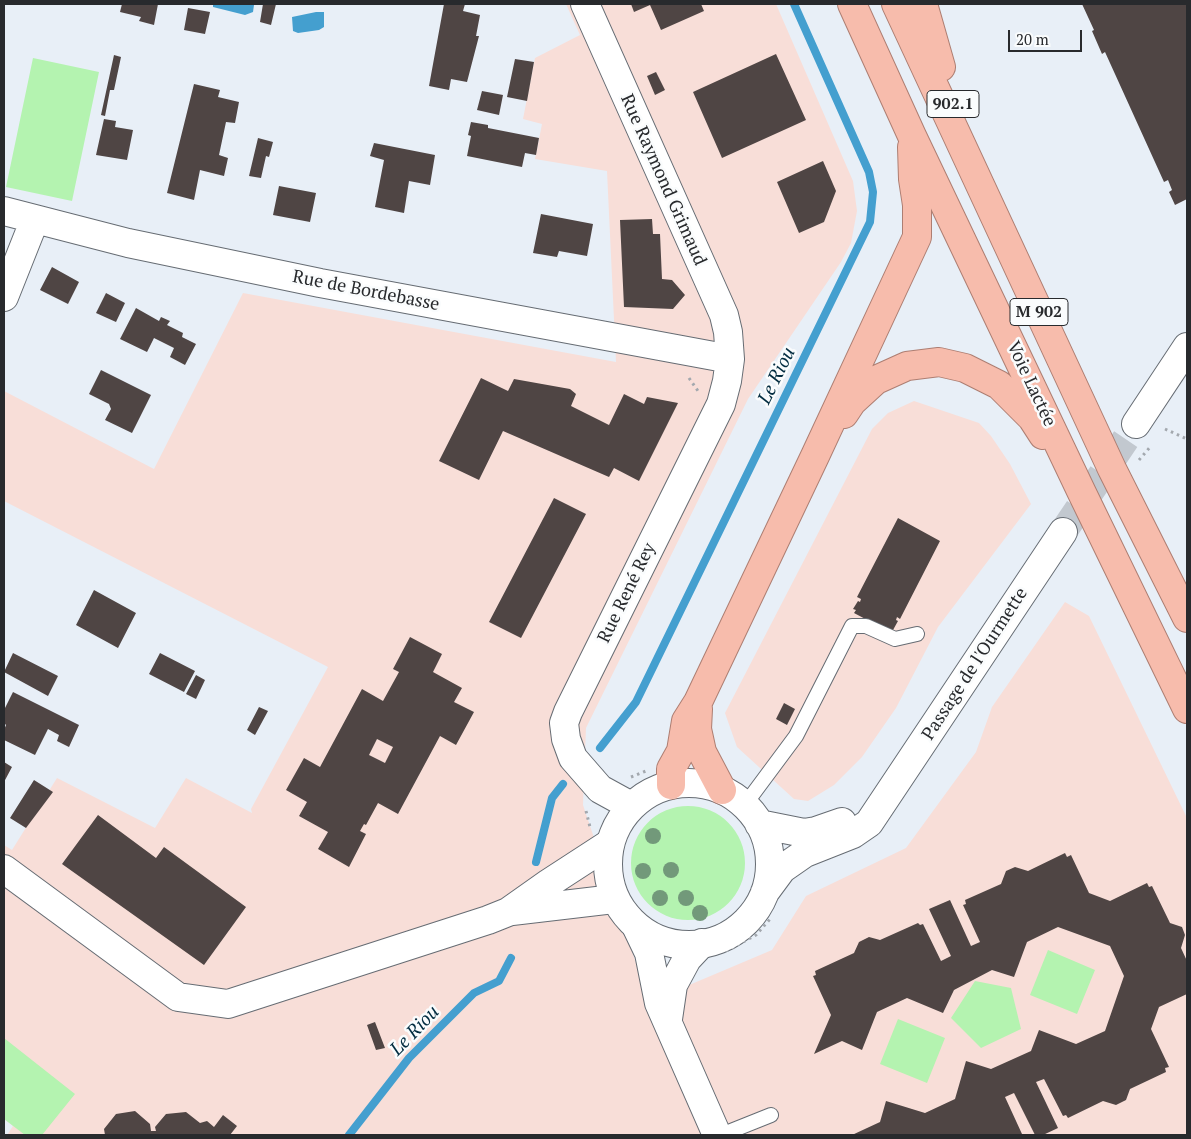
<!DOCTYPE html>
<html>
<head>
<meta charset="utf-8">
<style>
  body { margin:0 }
  #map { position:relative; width:1191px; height:1139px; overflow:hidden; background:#e8eff7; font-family:"PT Serif",serif }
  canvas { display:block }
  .frame { position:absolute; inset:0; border:5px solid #282a2d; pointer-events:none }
  .scale { position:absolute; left:1008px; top:30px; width:74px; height:22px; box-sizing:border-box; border:2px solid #282a2d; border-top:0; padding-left:6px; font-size:15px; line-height:18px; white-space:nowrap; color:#282a2d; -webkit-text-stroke:4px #fafcfd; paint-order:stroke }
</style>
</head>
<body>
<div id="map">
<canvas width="1191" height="1139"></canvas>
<div class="frame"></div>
<div class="scale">20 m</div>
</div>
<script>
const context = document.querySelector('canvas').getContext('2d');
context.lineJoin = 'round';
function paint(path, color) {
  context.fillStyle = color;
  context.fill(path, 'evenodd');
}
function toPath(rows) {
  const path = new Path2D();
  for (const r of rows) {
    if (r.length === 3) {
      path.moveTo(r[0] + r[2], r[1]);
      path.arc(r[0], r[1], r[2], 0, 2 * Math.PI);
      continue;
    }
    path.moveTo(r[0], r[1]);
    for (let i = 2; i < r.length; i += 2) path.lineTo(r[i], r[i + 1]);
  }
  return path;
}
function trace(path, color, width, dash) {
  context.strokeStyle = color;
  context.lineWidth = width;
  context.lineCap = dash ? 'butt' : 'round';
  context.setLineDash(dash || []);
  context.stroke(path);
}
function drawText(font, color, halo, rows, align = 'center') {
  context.font = font + ' "PT Serif",serif';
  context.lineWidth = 5;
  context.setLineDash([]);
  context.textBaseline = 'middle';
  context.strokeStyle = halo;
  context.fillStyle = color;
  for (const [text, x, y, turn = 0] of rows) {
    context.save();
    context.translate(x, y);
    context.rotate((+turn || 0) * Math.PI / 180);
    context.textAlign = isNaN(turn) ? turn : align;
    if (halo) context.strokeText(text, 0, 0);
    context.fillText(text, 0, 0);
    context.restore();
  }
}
paint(toPath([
  [566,4,776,4,853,181,857,211,851,243,841,262,748,399,586,728,583,805,649,1002,772,950,806,896,906,848,976,752,992,707,1065,602,1089,616,1187,818,1187,1135,7,1135,13,1126,4,1119,4,845,12,850,57,778,155,828,186,778,252,813,251,809,328,667,4,501,4,391,154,469,243,293,616,362,607,171,535,159,542,124,523,119,535,58,580,35],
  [914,401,979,423,991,436,1010,464,1031,504,938,627,896,708,862,757,834,785,808,801,794,799,737,747,725,713,872,429,888,413]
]), '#f8ded8');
paint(toPath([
  [33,58,99,72,72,201,6,187],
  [688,863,57],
  [1048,950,1095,970,1077,1014,1030,995],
  [975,981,1011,988,1021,1029,981,1048,951,1018],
  [898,1019,945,1038,927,1083,880,1064],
  [4,1038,75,1094,42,1135,25,1135,4,1119]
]), '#b4f3b0');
paint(toPath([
  [213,4,253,4,254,5,253,12,245,15,213,7],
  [316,12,324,12,324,27,319,30,298,33,293,31,292,17]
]), '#449fcf');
trace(toPath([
  [600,748,636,702,870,222,873,192,869,172,794,4],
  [536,862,552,798,563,784],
  [349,1135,409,1058,474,993,499,981,511,958]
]), '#449fcf', 8);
paint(toPath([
  [122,4,158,4,154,25,139,21,141,17,120,12],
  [263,4,276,4,271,25,260,22],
  [444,4,465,4,463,11,480,15,476,36,479,36,467,82,451,79,449,90,429,86],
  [631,4,701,4,704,11,661,30,650,5,634,12],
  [1082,4,1187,4,1187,199,1175,205,1169,192,1172,190,1168,180,1164,182,1105,52,1102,54,1092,31,1094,30],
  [188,8,210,12,205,34,184,30],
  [776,54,806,120,722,158,693,92],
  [114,55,121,57,114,90,110,90,105,116,101,115],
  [515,59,534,62,527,101,507,97],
  [656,72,665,90,655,95,647,76],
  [194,84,220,90,218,97,239,102,235,123,226,122,219,155,228,158,224,176,200,170,194,200,167,193],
  [482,91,503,95,499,115,477,110],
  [104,119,116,121,115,127,133,130,127,160,96,155],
  [471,122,488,125,488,128,539,138,536,155,525,153,522,167,467,156,471,136,468,135],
  [258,138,273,142,269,157,266,156,261,178,249,176],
  [374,143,435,155,430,185,409,181,404,213,375,207,384,160,370,156],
  [823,161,836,191,824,222,799,233,777,182],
  [279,186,316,193,310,222,273,215],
  [541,214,593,224,587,256,559,251,557,257,533,253],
  [652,219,653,234,660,234,662,279,672,280,685,295,673,309,624,307,620,220],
  [52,267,79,282,68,304,40,290],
  [106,293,125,303,116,322,96,313],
  [136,308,159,321,161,317,170,321,167,325,183,333,182,337,196,344,185,365,170,357,174,348,154,338,147,352,120,339],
  [101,370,151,395,132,433,105,420,111,409,109,404,89,394],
  [481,378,508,391,514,379,570,389,576,394,571,406,609,425,624,394,644,404,647,397,678,403,639,481,614,468,609,477,503,431,479,480,439,461],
  [554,498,586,514,521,638,489,622],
  [898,518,940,541,900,619,897,617,896,620,898,621,893,630,891,629,890,632,854,613,856,610,853,609,858,601,860,602,861,599,857,597],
  [94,590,136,613,118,648,76,625],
  [410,637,442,654,433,672,462,688,454,702,474,712,456,745,440,736,398,814,378,803,366,825,364,824,360,831,366,834,349,867,318,849,328,832,299,816,307,802,286,790,304,758,320,767,362,689,383,701,399,672,393,669],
  [377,739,393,747,385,763,369,755],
  [13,653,58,676,48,696,4,672],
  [160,653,195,671,184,692,149,674],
  [196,675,205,680,196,699,186,694],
  [13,692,79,725,69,747,57,741,59,735,48,729,35,755,4,740,4,730,6,725,4,723,4,710],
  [784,703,795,709,787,725,776,719],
  [259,707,268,711,255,735,247,730],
  [4,762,12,767,4,782],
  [34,780,53,792,26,828,10,818],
  [98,815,156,858,164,847,246,907,204,965,62,864],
  [1065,853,1067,857,1071,855,1089,893,1110,901,1147,883,1149,887,1152,886,1170,923,1182,927,1185,935,1181,948,1187,961,1187,994,1159,1007,1151,1029,1169,1067,1165,1068,1166,1072,1130,1089,1126,1100,1116,1105,1103,1101,1068,1118,1066,1115,1063,1116,1044,1079,1036,1082,1058,1128,1043,1135,1035,1135,1014,1093,1005,1097,1022,1134,1020,1135,852,1135,880,1122,886,1101,925,1113,955,1099,966,1061,991,1069,1031,1051,1039,1030,1076,1044,1105,1031,1124,976,1110,946,1058,927,1027,942,1014,977,992,970,954,990,943,1013,907,998,877,1012,862,1050,842,1041,814,1054,831,1015,813,976,816,975,815,971,854,953,859,942,869,937,880,940,918,923,920,925,923,924,941,961,951,956,929,909,950,900,971,946,980,942,963,905,966,904,965,900,1001,884,1006,871,1015,867,1028,871],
  [375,1022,385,1048,376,1050,367,1025],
  [135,1111,150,1124,151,1131,156,1131,155,1127,166,1114,186,1112,200,1123,207,1121,214,1127,223,1115,237,1126,230,1135,105,1135,104,1129,116,1114]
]), '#4f4544');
trace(toPath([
  [1063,532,1136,424]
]), '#c2c8cf', 28, [28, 14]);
const service = toPath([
  [744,806,796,736,852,626,866,626,895,639,917,634],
  [721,1135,771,1115]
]);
const minor = toPath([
  [585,4,724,315,728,332,730,359,727,381,721,404,568,712,564,723,566,739,573,758,600,789,631,806],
  [4,211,128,243,320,283,730,359],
  [4,297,35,219],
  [4,869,178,997,228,1004,488,920,508,912,549,883,609,844],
  [512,911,614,899],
  [637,928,649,953,659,1003,717,1135],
  [668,1019,673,985,687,959,702,943]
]);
const tertiary = toPath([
  [1136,424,1187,347],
  [689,864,81],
  [759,824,804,833,816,831,842,822],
  [765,892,782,869,805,853,853,834,869,823,1063,532]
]);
const trunk = toPath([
  [852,4,912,136,1082,493,1187,709],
  [896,4,1112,469,1187,618],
  [923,4,941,67],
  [844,414,852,402,876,380,907,366,939,362,965,368,999,385,1032,418,1043,435],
  [698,709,697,729,702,752,722,790],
  [671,785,671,769,681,751,686,721,698,702,815,456,917,237,917,205,913,179,912,147]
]);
trace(service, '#666c73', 16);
trace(minor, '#666c73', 30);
trace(tertiary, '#666c73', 30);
trace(trunk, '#ad7e72', 30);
trace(toPath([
  [689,378,698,391],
  [1165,429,1187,439],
  [1139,460,1151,446],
  [631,777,646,771],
  [586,811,590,827],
  [726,951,756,935,771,918]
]), '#a3a8ae', 3, [2.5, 4]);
trace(service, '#fff', 14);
trace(minor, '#fff', 28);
trace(tertiary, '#fff', 28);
trace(trunk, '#f7bcac', 28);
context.fillStyle = '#72997a';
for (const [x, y] of [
  [653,836],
  [671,870],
  [643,871],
  [660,898],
  [686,898],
  [700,913]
]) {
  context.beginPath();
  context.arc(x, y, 8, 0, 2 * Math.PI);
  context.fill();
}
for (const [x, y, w] of [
  [953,104,52],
  [1039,312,58]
]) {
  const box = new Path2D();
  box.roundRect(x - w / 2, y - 13.5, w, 27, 4);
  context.fillStyle = '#fafcfd';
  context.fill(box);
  trace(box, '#282a2d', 1);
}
drawText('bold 16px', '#282a2d', null, [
  ["902.1",953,104],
  ["M 902",1039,312]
]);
drawText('18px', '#282a2d', '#fafcfd', [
  ["Rue Raymond Grimaud",663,180,66],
  ["Rue de Bordebasse",366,291,11],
  ["Voie Lactée",1031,384,65],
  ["Rue René Rey",627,593,-64],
  ["Passage de l'Ourmette",975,664,-57]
]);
drawText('italic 19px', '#032d41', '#fafcfd', [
  ["Le Riou",777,376,-64],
  ["Le Riou",415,1031,-46]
]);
</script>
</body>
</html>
